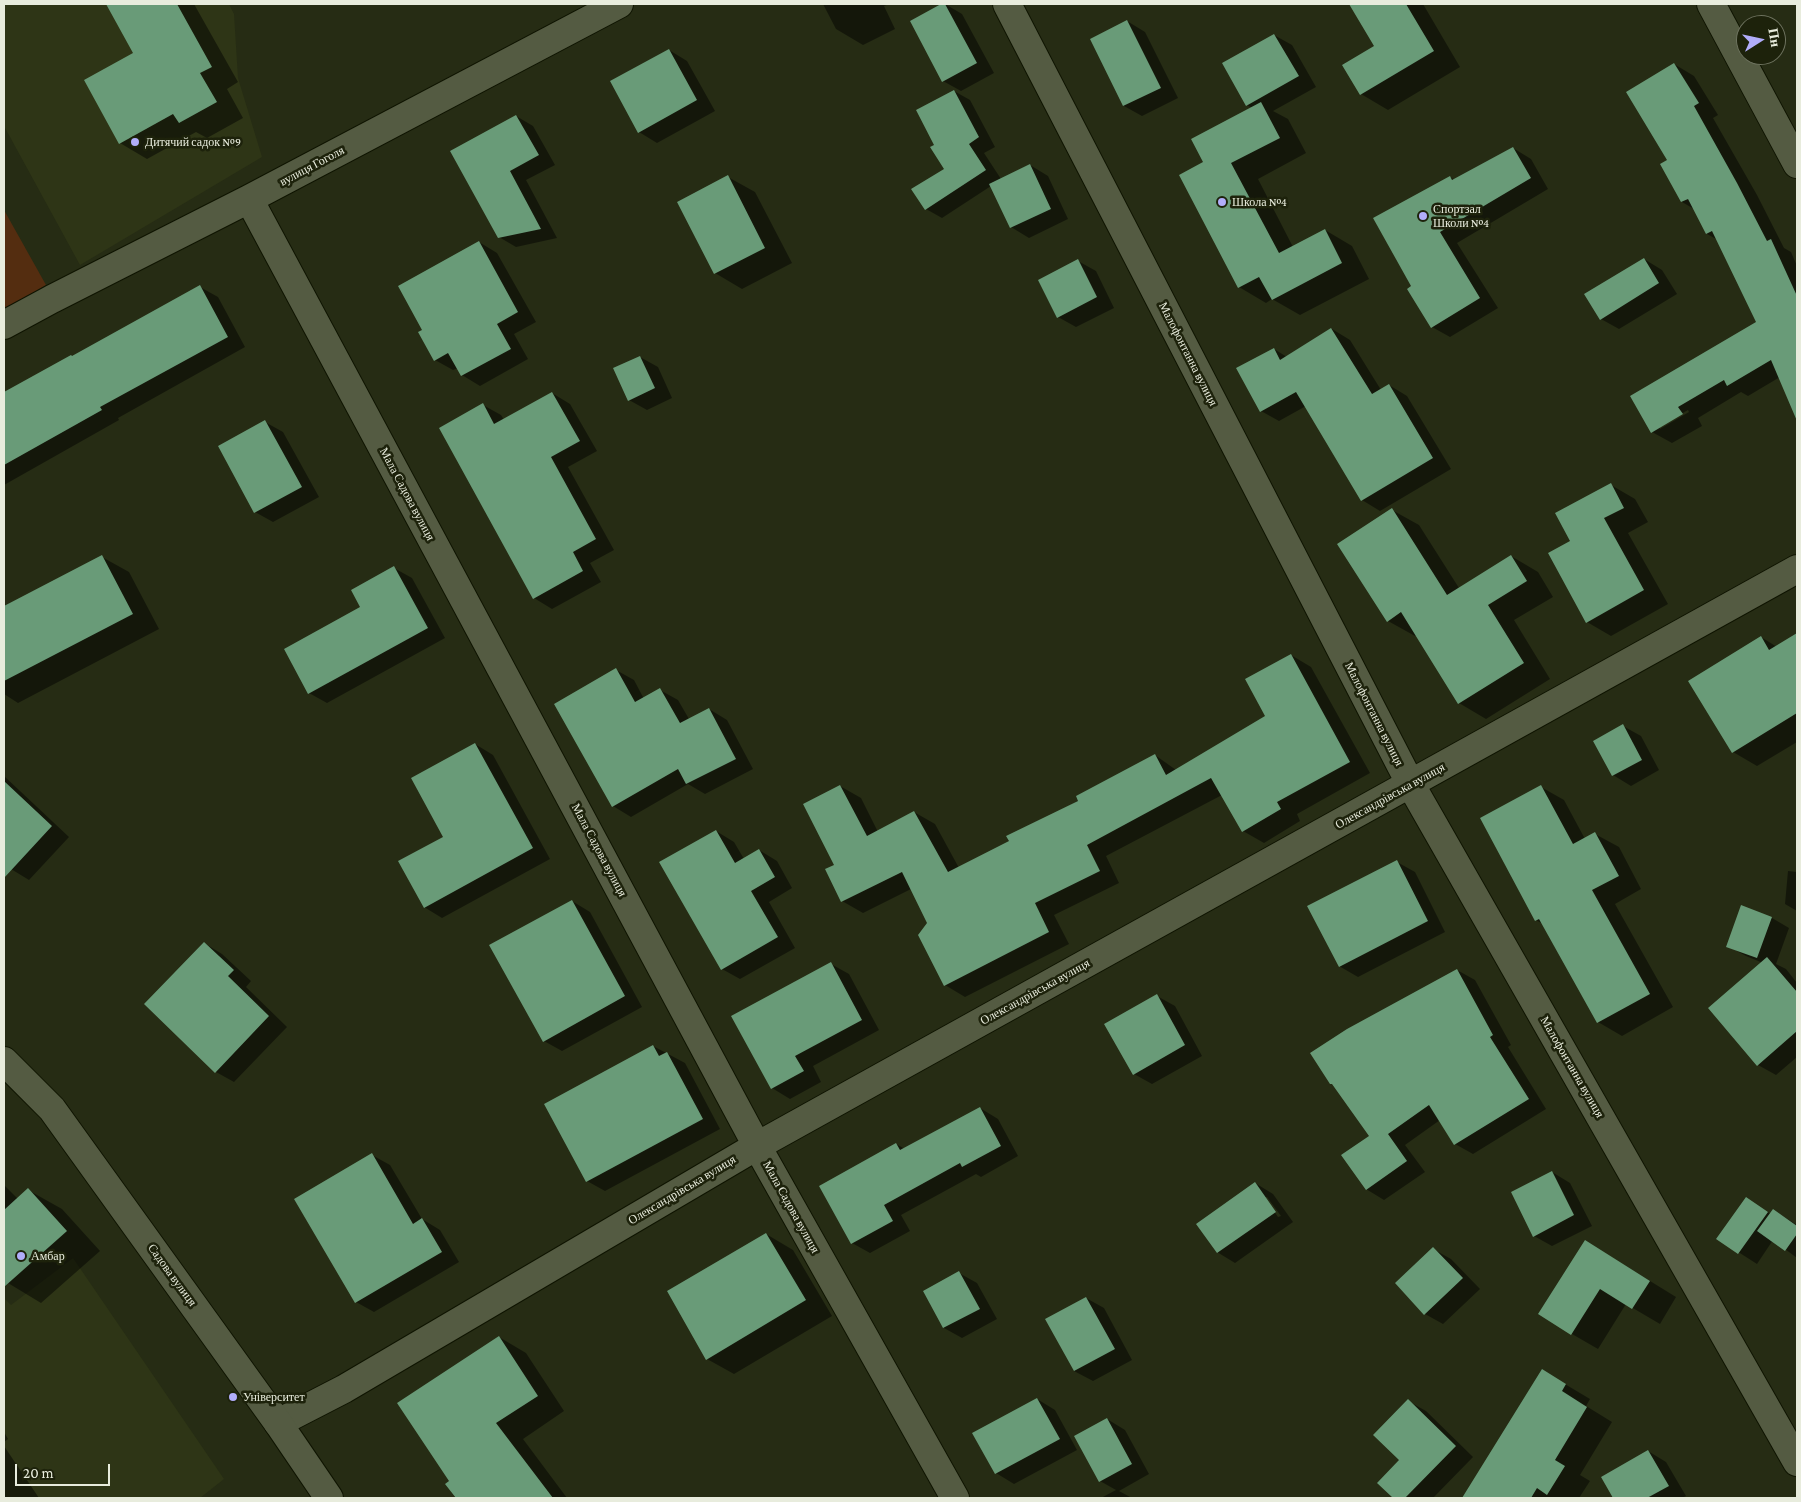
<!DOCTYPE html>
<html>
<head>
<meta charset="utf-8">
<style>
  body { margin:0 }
  #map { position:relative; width:1801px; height:1502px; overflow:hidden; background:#262c14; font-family:"Crimson Pro",serif }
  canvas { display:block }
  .frame { position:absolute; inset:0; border:5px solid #e8ecdd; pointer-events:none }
  .north { position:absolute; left:1736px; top:15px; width:50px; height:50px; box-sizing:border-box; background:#1d220b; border:1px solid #6e735f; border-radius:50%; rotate:80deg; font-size:14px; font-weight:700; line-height:20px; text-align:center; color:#e8ecdd }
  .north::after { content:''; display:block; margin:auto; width:18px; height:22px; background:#b1adfa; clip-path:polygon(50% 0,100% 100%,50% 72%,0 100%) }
  .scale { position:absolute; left:15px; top:1464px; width:95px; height:22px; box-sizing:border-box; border:2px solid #e8ecdd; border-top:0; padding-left:6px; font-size:15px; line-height:18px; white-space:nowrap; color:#e8ecdd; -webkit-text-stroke:4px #1d220b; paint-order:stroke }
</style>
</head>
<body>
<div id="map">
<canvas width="1801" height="1502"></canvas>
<div class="frame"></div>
<div class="north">Пн</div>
<div class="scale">20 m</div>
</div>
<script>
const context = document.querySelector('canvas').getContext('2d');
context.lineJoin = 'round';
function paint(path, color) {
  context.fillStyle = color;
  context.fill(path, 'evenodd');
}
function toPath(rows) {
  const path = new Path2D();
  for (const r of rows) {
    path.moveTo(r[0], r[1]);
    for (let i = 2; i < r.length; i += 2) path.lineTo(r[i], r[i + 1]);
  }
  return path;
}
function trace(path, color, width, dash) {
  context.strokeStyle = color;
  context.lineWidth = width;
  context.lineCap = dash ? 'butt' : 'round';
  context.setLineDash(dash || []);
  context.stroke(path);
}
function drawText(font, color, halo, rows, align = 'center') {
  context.font = font + ' "Crimson Pro",serif';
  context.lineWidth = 5;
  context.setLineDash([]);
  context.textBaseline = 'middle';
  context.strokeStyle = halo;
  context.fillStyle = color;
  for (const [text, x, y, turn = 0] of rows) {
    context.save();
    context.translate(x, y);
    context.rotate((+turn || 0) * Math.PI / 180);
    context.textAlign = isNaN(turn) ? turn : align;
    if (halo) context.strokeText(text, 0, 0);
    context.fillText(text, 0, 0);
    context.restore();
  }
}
paint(toPath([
  [4,4,229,4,234,14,238,78,262,157,80,265,4,126],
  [73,1258,224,1479,200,1498,4,1498,4,1298,11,1305]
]), '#2e3516');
paint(toPath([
  [4,210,46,285,4,310]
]), '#542d10');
paint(toPath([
  [122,4,194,4,238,82,227,89,243,118,207,138,196,132,147,159,120,143,135,53,111,10],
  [823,4,889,4,884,6,895,29,863,45,836,29],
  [945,4,962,14,994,73,961,91,943,81,911,21],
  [1351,4,1423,4,1460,67,1388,110,1361,94,1376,46],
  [1127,21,1145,32,1178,98,1142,116,1124,106,1092,39],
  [1274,35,1292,45,1316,87,1273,111,1288,119,1306,153,1258,179,1293,247,1325,230,1352,246,1369,279,1300,315,1272,299,1266,303,1239,287,1205,163,1252,108,1247,105],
  [669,50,687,61,715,111,657,143,639,132],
  [1674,64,1694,76,1718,115,1713,118,1757,195,1784,248,1791,252,1797,266,1797,417,1780,377,1748,396,1741,392,1698,418,1702,426,1672,443,1652,432,1757,322,1718,240,1707,234,1694,209,1682,202,1662,164,1668,161],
  [1688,410,1689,412,1660,429,1660,426],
  [954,91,970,100,995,147,984,153,1001,179,1030,165,1048,176,1068,219,1029,238,1011,227,991,186,942,218,926,209,945,169,935,145],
  [516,116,533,126,555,165,526,180,557,238,516,247,499,237],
  [1513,148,1531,159,1548,189,1457,243,1498,308,1450,337,1432,327,1412,287,1450,177,1455,180],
  [728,177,755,192,792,263,742,289,715,273],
  [479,242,497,253,536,322,514,334,528,359,480,386,462,375,458,368,453,370,435,360,423,330],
  [1644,259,1662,270,1677,294,1619,329,1601,319],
  [1078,261,1096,271,1114,308,1076,327,1058,317],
  [200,287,218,297,245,347,118,418,119,420,4,485,4,394,71,356,73,357],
  [1332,329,1350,340,1381,390,1389,385,1407,396,1451,469,1380,511,1362,500,1306,406,1279,421,1261,411,1274,349,1287,357],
  [640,357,658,367,672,398,647,410,629,400],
  [552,393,570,404,597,451,568,467,614,550,590,563,601,582,552,609,534,598,441,428,483,405,501,415,504,420],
  [265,422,283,432,319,497,273,522,255,512],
  [1611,485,1635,499,1648,522,1628,533,1668,604,1611,636,1587,622,1572,541],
  [1392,510,1419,525,1459,588,1511,556,1538,572,1553,597,1514,620,1550,679,1486,719,1459,703,1417,635,1415,636,1388,621],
  [102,557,129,572,159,629,18,703,4,694,4,608],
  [394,568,412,578,445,638,327,703,309,693,362,607],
  [1797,634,1797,742,1757,766,1733,752,1761,637,1777,647],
  [1291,655,1311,667,1370,773,1297,814,1300,821,1264,843,1243,831,1222,795,1106,856,1119,883,1054,915,1069,944,965,997,945,985,929,923,911,889,863,913,842,901,836,865,840,786,861,798,878,832,914,812,935,824,959,868,1010,841,1155,755,1176,770,1267,716],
  [616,670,634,680,644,699,660,690,678,700,689,719,709,709,727,720,753,769,705,794,688,784,631,817,613,806],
  [1623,726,1641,736,1659,770,1631,786,1613,775],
  [475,744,493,755,550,859,442,918,424,907,445,837],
  [4,776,69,837,29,880,11,869,4,862],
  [1541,787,1564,800,1585,839,1595,834,1619,847,1641,889,1615,904,1673,1007,1622,1036,1598,1022,1543,924,1536,920],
  [716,831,734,842,744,859,759,850,777,861,792,888,769,902,795,948,740,979,722,969],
  [1397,862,1415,872,1445,932,1358,977,1339,966],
  [1788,871,1797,872,1797,911,1785,904],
  [572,901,590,912,642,1007,562,1051,544,1041],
  [1772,918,1789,928,1776,964,1786,969,1797,983,1797,1057,1776,1075,1758,1065,1763,963,1746,956,1728,946],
  [204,943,222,954,251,981,246,987,287,1027,234,1082,216,1072],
  [831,964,849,974,879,1030,813,1066,821,1082,790,1099,772,1088],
  [1457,970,1475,980,1511,1045,1508,1047,1546,1109,1473,1154,1455,1144,1440,1120,1405,1145,1425,1172,1384,1200,1366,1189,1370,1136],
  [1157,996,1175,1006,1202,1056,1152,1084,1134,1074],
  [653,1046,685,1063,720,1129,605,1191,587,1181],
  [980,1108,998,1119,1018,1156,981,1177,976,1174,901,1215,910,1231,870,1253,852,1243,896,1144,905,1149],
  [372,1155,390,1165,422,1219,440,1230,459,1262,374,1312,356,1302],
  [1552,1172,1570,1183,1592,1226,1552,1246,1534,1236],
  [1255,1183,1273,1194,1293,1222,1235,1263,1217,1252],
  [1264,1197,1267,1197,1281,1216,1278,1217],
  [4,1185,18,1199,28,1190,62,1209,100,1251,41,1303,8,1283,4,1279],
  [1746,1199,1771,1214,1773,1210,1797,1225,1797,1258,1773,1240,1757,1264,1718,1239],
  [766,1234,793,1250,832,1316,734,1374,707,1359],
  [1585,1241,1676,1297,1660,1324,1626,1304,1598,1349,1572,1334],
  [1433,1249,1451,1259,1480,1289,1443,1324,1425,1314,1397,1283],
  [959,1273,977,1283,997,1319,962,1338,944,1328,924,1292],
  [1086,1298,1104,1308,1132,1360,1093,1381,1074,1371],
  [499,1337,526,1353,564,1411,523,1439,567,1498,458,1498,447,1484,450,1481],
  [1543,1371,1590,1399,1586,1406,1612,1422,1580,1475,1590,1481,1579,1498,1463,1498],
  [1037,1399,1055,1410,1077,1450,1014,1484,996,1473],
  [1408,1401,1426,1411,1473,1457,1433,1498,1394,1498,1379,1483,1401,1460],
  [1107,1419,1125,1430,1149,1474,1119,1491,1132,1498,1101,1498,1116,1490,1100,1481],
  [4,1432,8,1439,4,1442],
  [4,1446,39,1498,4,1498],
  [1648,1451,1666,1462,1686,1496,1682,1498,1615,1498,1603,1478]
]), '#0007');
paint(toPath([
  [106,4,177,4,212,67,200,73,217,102,179,123,173,114,119,144,84,80,133,53],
  [941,4,945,4,977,63,942,82,910,21],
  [1349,4,1406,4,1434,51,1360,95,1342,65,1374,46],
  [1127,20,1161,88,1123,106,1090,39],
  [1274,34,1299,76,1246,106,1222,63],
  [669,49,697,100,638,133,610,81],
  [1674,63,1699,103,1694,106,1737,183,1767,241,1771,239,1797,296,1797,421,1771,360,1727,386,1724,380,1678,407,1683,414,1651,433,1630,396,1756,322,1712,231,1706,234,1688,199,1681,202,1660,164,1667,160,1626,92],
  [954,90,979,137,969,144,986,170,925,210,911,189,944,169,930,147,934,145,916,110],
  [1261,102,1280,138,1231,163,1279,253,1325,229,1342,263,1272,300,1259,277,1238,288,1179,175,1203,162,1191,139],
  [516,115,539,155,510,171,541,229,498,238,450,151],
  [1513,147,1531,178,1440,232,1480,298,1431,328,1407,289,1411,286,1373,218,1450,176,1452,180],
  [1030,164,1051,209,1010,228,989,184],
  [728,175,765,248,714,274,677,202],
  [479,241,518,312,497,324,511,349,461,376,448,353,434,361,418,332,422,330,398,286],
  [1644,258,1659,283,1600,320,1584,294],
  [1078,259,1097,297,1057,318,1038,280],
  [200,285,228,337,100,407,102,410,4,465,4,392,71,355,72,356],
  [1331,328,1372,394,1389,384,1433,458,1361,501,1296,392,1260,412,1236,368,1274,348,1280,360],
  [640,356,655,388,628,401,613,368],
  [552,392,580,441,551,457,596,539,573,552,583,571,533,599,439,428,483,403,494,424],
  [265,420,302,487,254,513,218,446],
  [1611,483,1624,508,1604,518,1644,590,1586,623,1548,553,1570,541,1555,513],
  [1392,508,1447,595,1511,555,1527,581,1488,605,1524,663,1458,704,1401,612,1387,622,1337,544],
  [102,555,133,614,4,681,4,606],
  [394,566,428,628,308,694,284,649,360,607,351,590],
  [1797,633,1797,713,1732,753,1688,681,1761,636,1769,650],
  [1291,654,1350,762,1277,802,1281,809,1242,832,1211,778,1087,845,1100,871,1035,903,1049,932,944,986,918,935,927,923,902,872,841,902,825,869,834,865,803,804,840,785,867,836,914,811,948,872,1009,841,1006,836,1078,801,1076,796,1155,754,1166,775,1265,716,1245,679],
  [616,668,635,702,660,688,680,723,709,708,736,759,686,784,678,769,612,807,554,704],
  [1623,724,1642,760,1612,776,1593,741],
  [475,743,533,848,424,908,398,861,443,837,411,778],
  [4,781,52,826,4,878],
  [1541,785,1573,844,1595,832,1619,876,1592,890,1650,994,1597,1023,1539,919,1535,921,1480,818],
  [716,830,735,863,759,849,775,877,751,891,778,937,721,970,659,862],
  [1397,860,1428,921,1339,967,1307,906],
  [572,900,625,996,543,1042,489,945],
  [1741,905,1772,917,1757,958,1726,947],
  [204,942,234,970,228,976,269,1016,215,1073,144,1004],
  [1767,957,1797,992,1797,1031,1757,1066,1708,1008],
  [831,962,862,1020,795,1056,804,1071,771,1089,731,1016],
  [1457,969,1493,1035,1490,1037,1529,1099,1454,1145,1429,1105,1388,1134,1407,1161,1366,1190,1341,1155,1369,1136,1332,1084,1330,1084,1310,1053,1347,1029],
  [1157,994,1185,1045,1133,1075,1104,1024],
  [653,1045,659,1056,667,1052,703,1119,586,1182,544,1104],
  [980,1107,1001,1146,962,1167,960,1163,884,1205,893,1221,851,1244,819,1186,896,1143,900,1150],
  [372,1153,413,1224,422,1218,442,1252,355,1303,294,1199],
  [1552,1171,1574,1215,1533,1237,1511,1192],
  [1255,1182,1276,1212,1217,1253,1196,1224],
  [28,1188,67,1231,4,1287,4,1210],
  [1746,1197,1768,1212,1738,1254,1716,1239],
  [1773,1209,1797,1226,1797,1234,1785,1251,1757,1231],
  [766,1233,806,1300,706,1360,667,1291],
  [1585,1240,1650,1281,1632,1309,1600,1289,1571,1335,1538,1314],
  [1433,1247,1463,1278,1424,1315,1395,1283],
  [959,1271,980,1309,943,1328,923,1291],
  [1086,1297,1115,1349,1074,1371,1045,1319],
  [499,1336,538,1396,496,1423,553,1498,456,1498,445,1484,449,1481,397,1403],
  [1542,1369,1566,1384,1562,1391,1587,1407,1555,1460,1565,1466,1547,1495,1537,1488,1531,1498,1462,1498],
  [1037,1398,1060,1439,995,1474,972,1433],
  [1408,1399,1456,1446,1405,1498,1393,1498,1377,1483,1399,1460,1373,1435],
  [1107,1418,1132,1464,1099,1482,1074,1436],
  [1648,1450,1669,1486,1647,1498,1613,1498,1601,1477]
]), '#699b78');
const street = toPath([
  [1007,4,1411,785,1797,1462],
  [1711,4,1797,164],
  [249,199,757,1146,955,1498],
  [4,325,52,299,249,199,619,4],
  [278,1423,344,1389,757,1146,1797,569]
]);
const secondary = toPath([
  [4,1061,52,1109,278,1423,329,1498]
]);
trace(street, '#0f1401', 30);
trace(secondary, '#0f1401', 30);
trace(street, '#545b42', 28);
trace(secondary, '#545b42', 28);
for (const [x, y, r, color] of [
  [135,142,5,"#b1adfa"],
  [1222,202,5,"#b1adfa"],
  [1423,216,5,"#b1adfa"],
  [21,1256,5,"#b1adfa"],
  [233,1397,5,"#b1adfa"]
]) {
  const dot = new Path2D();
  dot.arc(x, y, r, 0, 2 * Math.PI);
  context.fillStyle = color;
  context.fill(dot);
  trace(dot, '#1d220b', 2);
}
drawText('12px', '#e8ecdd', '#1d220b', [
  ["Дитячий садок №9",145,142],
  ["Школа №4",1232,202],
  ["Спортзал",1433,209],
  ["Школи №4",1433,223],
  ["Амбар",31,1256],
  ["Університет",243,1397]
], 'left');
drawText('12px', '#e8ecdd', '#1d220b', [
  ["вулиця Гоголя",312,166,-28],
  ["Малофонтанна вулиця",1188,354,63],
  ["Мала Садова вулиця",407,494,62],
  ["Малофонтанна вулиця",1374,714,63],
  ["Олександрівська вулиця",1390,796,-29],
  ["Мала Садова вулиця",599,850,62],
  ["Олександрівська вулиця",1035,992,-29],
  ["Малофонтанна вулиця",1572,1067,60],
  ["Олександрівська вулиця",682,1190,-31],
  ["Мала Садова вулиця",791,1207,61],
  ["Садова вулиця",172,1275,54]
]);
</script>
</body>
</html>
